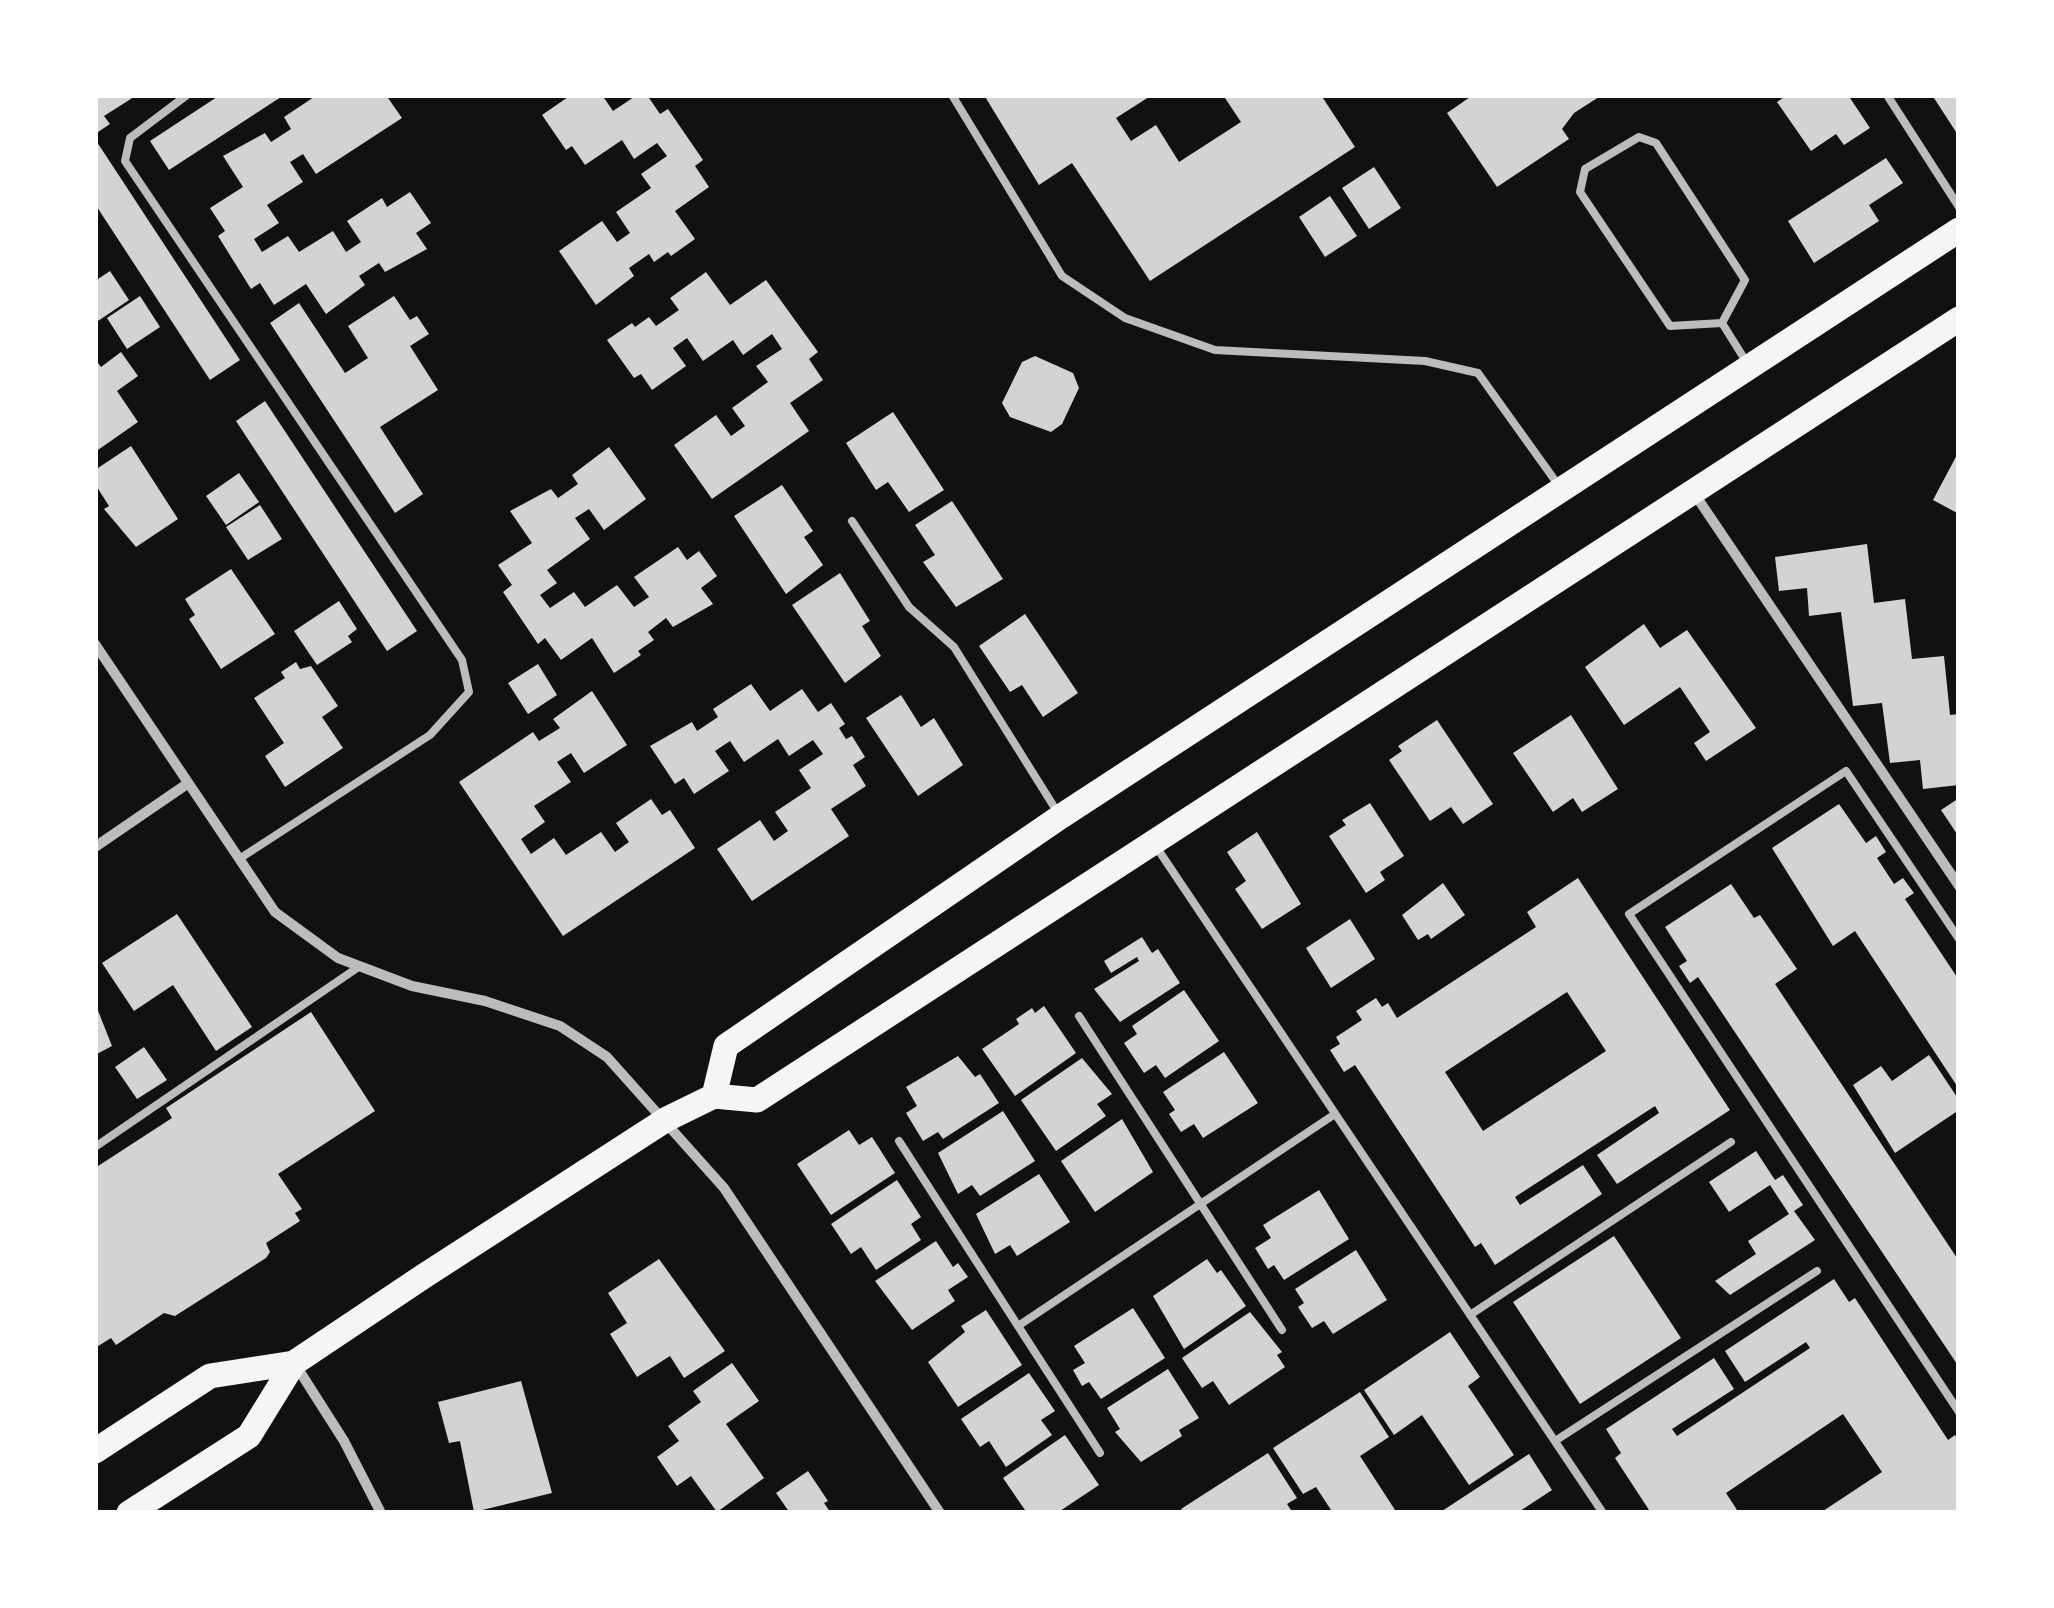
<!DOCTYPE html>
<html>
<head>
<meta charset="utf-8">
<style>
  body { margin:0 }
  #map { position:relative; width:2054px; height:1608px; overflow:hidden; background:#111; font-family:"PT Sans",sans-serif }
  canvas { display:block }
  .frame { position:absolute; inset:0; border:98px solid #fff; pointer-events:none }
</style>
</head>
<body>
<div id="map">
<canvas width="2054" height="1608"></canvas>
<div class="frame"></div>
</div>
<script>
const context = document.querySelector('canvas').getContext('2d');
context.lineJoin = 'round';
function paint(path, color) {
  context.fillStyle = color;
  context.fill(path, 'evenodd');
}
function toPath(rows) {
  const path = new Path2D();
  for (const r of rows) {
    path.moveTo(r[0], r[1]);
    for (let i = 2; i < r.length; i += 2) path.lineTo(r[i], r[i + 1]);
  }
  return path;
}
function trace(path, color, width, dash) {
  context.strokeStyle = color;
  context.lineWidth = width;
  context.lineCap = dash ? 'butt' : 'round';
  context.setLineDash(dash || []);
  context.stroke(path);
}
paint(toPath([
  [95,95,137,95,104,116,110,124,95,134],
  [220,95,284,95,169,170,150,141],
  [317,95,393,95,388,98,402,118,316,174,303,154,290,162,303,182,267,205,279,223,254,239,262,252,288,236,299,252,333,231,346,252,361,242,347,221,382,198,387,207,410,192,431,223,416,233,427,249,385,272,379,263,359,276,365,285,326,314,306,284,274,305,260,283,251,289,218,236,225,231,210,208,243,187,223,156,265,133,271,142,291,129,284,117],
  [571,95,602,95,613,111,637,95,647,95,660,114,668,109,703,160,695,166,709,187,675,211,695,239,671,256,668,252,654,262,649,254,629,268,634,276,596,305,559,251,602,221,617,242,630,233,616,212,651,188,641,174,667,156,657,143,634,159,622,140,585,165,572,146,566,150,542,115],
  [984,95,1152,95,1116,118,1131,141,1156,125,1179,162,1241,122,1223,95,1321,95,1355,147,1150,281,1072,163,1039,185],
  [1473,95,1602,95,1574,113,1562,129,1569,139,1497,187,1447,113],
  [1787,95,1848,95,1870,128,1844,145,1836,134,1811,151,1777,102],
  [1932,95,1959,95,1959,131,1956,132],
  [95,139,240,360,210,380,95,204],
  [1886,158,1903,183,1869,205,1879,221,1814,263,1788,221],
  [1374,167,1401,208,1369,229,1342,188],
  [1330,196,1357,236,1325,257,1299,217],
  [110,271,129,300,95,323,95,281],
  [706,272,730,305,766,280,818,352,809,359,823,380,790,403,809,431,712,499,674,445,716,415,731,436,745,426,732,408,768,382,756,366,782,349,772,334,743,355,733,340,703,361,687,338,673,348,686,366,652,390,641,374,634,378,607,340,632,323,635,327,649,317,656,326,679,310,670,298],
  [140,296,160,327,127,349,107,318],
  [394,296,410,320,417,316,429,334,410,346,438,390,380,427,423,494,395,513,270,323,299,303,345,373,368,358,348,326],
  [121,352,138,376,117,391,138,422,95,452,95,359,101,367],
  [1035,356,1073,373,1079,388,1062,424,1051,432,1010,417,1002,403,1022,362],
  [265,401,417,631,387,651,236,421],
  [893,412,944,490,909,512,888,482,876,490,846,443],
  [131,446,178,519,136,547,104,509,109,506,95,484,95,470],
  [609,447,646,499,604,530,589,509,575,518,590,539,547,570,557,583,540,595,550,608,574,592,585,607,617,585,634,607,649,597,634,577,678,547,687,560,699,551,717,576,701,588,713,604,673,627,666,618,648,632,654,640,638,651,641,655,614,673,592,638,561,660,545,638,538,644,503,592,512,585,498,565,532,543,510,511,551,489,558,498,578,484,572,475],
  [1959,451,1959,514,1933,500],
  [239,473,259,502,226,525,206,496],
  [782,485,813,531,804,537,823,565,786,594,734,516],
  [952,501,1003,579,956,607,923,562,935,555,915,525],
  [260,505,282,539,248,560,226,527],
  [1867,544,1874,603,1905,599,1912,659,1944,656,1950,715,1959,714,1959,785,1923,789,1920,760,1890,763,1882,703,1853,706,1841,612,1809,616,1807,588,1779,591,1775,557],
  [231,569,275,634,221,669,189,619,195,615,185,599],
  [840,573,870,621,862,626,881,656,845,683,792,605],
  [339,601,357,629,348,636,352,642,317,665,294,631],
  [1025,614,1078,693,1043,717,1022,685,1010,692,979,646],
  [1644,624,1660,648,1687,630,1756,728,1706,761,1694,743,1710,732,1680,687,1624,725,1585,667],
  [296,662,300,669,311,666,338,706,322,717,343,748,285,787,265,756,284,743,254,698,285,678,281,672],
  [538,664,557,695,528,714,508,683],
  [751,684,770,711,802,689,818,712,831,703,845,724,839,728,846,739,852,736,865,757,853,765,866,786,831,809,849,836,752,901,717,849,760,820,774,841,788,831,775,812,811,788,799,770,823,754,813,740,789,756,778,739,744,762,730,741,715,751,729,771,694,794,684,778,675,784,650,746,692,722,697,731,718,717,713,709],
  [592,691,627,745,584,773,571,753,557,762,571,782,534,806,545,822,521,839,531,854,554,838,566,855,601,832,615,852,629,842,616,823,651,799,662,815,670,810,695,848,563,936,459,782,533,732,539,741,560,728,553,719],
  [901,695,921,727,934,718,963,765,918,796,866,718],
  [1571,715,1618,789,1582,812,1573,798,1553,812,1513,753],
  [1437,720,1493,804,1463,824,1451,807,1430,821,1389,760,1402,751,1398,746],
  [1959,798,1959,837,1941,810],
  [1370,803,1404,856,1380,872,1385,880,1366,893,1329,836,1346,825,1342,820],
  [1839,804,1866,843,1876,836,1886,852,1877,858,1894,884,1903,878,1914,893,1905,899,1959,980,1959,1089,1855,931,1833,946,1772,848],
  [1257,832,1301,904,1262,929,1235,889,1246,881,1227,852],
  [1578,878,1730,1110,1617,1184,1597,1155,1659,1113,1655,1106,1515,1197,1520,1205,1583,1165,1602,1194,1495,1265,1481,1243,1475,1247,1355,1065,1344,1072,1330,1050,1340,1044,1336,1037,1362,1020,1356,1011,1376,998,1382,1007,1388,1003,1397,1018,1536,927,1527,912],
  [1567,992,1606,1051,1483,1131,1445,1072],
  [1443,883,1465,915,1431,939,1428,934,1418,940,1402,915],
  [1731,884,1754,918,1760,915,1797,969,1775,984,1959,1261,1959,1367,1698,977,1690,983,1679,966,1687,961,1665,927],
  [177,914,252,1027,216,1051,173,985,134,1011,102,963],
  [1350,919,1375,959,1331,988,1306,948],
  [1142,937,1152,953,1158,949,1180,983,1120,1022,1094,989,1139,961,1137,957,1111,973,1104,961],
  [1184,990,1219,1041,1165,1078,1156,1065,1144,1073,1124,1043,1137,1034,1132,1026],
  [95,1003,112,1046,95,1055],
  [1044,1006,1076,1053,1015,1096,982,1049,1019,1024,1016,1019,1032,1008,1035,1013],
  [311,1012,375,1111,278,1174,302,1209,295,1213,300,1221,266,1243,270,1252,266,1258,175,1316,164,1313,116,1345,111,1338,95,1348,95,1168,172,1118,166,1108],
  [144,1047,167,1080,137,1099,115,1067],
  [1224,1052,1258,1103,1203,1138,1194,1124,1181,1132,1169,1114,1175,1110,1163,1092],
  [1929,1055,1959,1100,1959,1110,1895,1153,1853,1085,1881,1066,1892,1081],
  [958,1056,975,1077,980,1074,999,1103,943,1139,938,1132,923,1141,906,1113,917,1106,906,1087],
  [1082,1058,1112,1094,1097,1104,1106,1116,1056,1151,1021,1100],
  [1003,1111,1035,1161,980,1196,972,1185,958,1194,938,1153],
  [1122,1119,1153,1172,1095,1212,1061,1161],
  [849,1130,859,1145,872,1137,895,1173,831,1215,797,1164],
  [1756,1151,1775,1180,1783,1175,1803,1205,1794,1211,1815,1240,1730,1295,1715,1281,1756,1254,1748,1241,1789,1214,1770,1185,1729,1212,1709,1182],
  [1039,1174,1070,1222,1017,1256,1010,1245,995,1254,976,1214],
  [897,1180,921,1217,911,1224,921,1240,876,1270,861,1247,851,1254,831,1224],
  [1319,1190,1349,1239,1284,1280,1274,1265,1268,1269,1255,1248,1271,1238,1263,1225],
  [1614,1236,1681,1338,1580,1404,1513,1302],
  [936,1241,953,1267,958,1263,968,1277,948,1290,955,1301,912,1330,875,1281],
  [1356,1250,1387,1300,1333,1334,1324,1321,1312,1328,1298,1307,1304,1303,1295,1289],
  [659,1259,725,1351,684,1378,670,1356,637,1377,610,1334,627,1323,608,1293],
  [1207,1259,1217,1273,1221,1270,1246,1306,1184,1349,1153,1296],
  [1834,1279,1849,1302,1855,1298,1948,1440,1955,1435,1959,1441,1959,1513,1820,1513,1882,1472,1843,1414,1726,1493,1739,1513,1651,1513,1615,1458,1621,1453,1606,1429,1714,1358,1734,1389,1672,1429,1677,1436,1810,1348,1806,1342,1745,1382,1725,1351],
  [1133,1308,1165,1358,1101,1399,1089,1382,1082,1386,1073,1370,1085,1363,1074,1346],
  [986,1310,1022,1365,958,1407,928,1362,965,1332,961,1326],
  [1250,1312,1282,1352,1277,1355,1285,1367,1229,1405,1213,1381,1202,1388,1182,1358],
  [1450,1332,1480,1377,1468,1386,1514,1455,1469,1485,1422,1415,1394,1435,1364,1390],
  [732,1363,759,1401,726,1424,764,1478,717,1512,691,1476,677,1486,657,1457,679,1441,668,1426,701,1402,693,1391],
  [1168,1369,1199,1418,1179,1430,1182,1436,1141,1462,1115,1432,1120,1429,1107,1408],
  [1029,1373,1055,1411,1041,1420,1052,1435,1006,1467,989,1441,980,1447,961,1419],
  [521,1381,552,1493,474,1512,460,1441,449,1443,438,1402],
  [1360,1392,1389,1437,1360,1456,1397,1513,1333,1513,1316,1487,1303,1494,1273,1448],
  [1065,1435,1099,1485,1057,1513,1027,1513,1003,1478],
  [1268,1453,1297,1498,1287,1504,1293,1513,1184,1513,1181,1509],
  [1529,1454,1552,1490,1517,1513,1439,1513],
  [808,1471,828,1501,824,1503,831,1513,790,1513,776,1493]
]), '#d3d3d3');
trace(toPath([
  [187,95,130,138,125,161,462,660,469,692,430,735,239,859],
  [952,95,1062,276,1125,318,1215,350,1425,361,1478,373,1559,486],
  [1887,95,1959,207],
  [1722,323,1670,326,1580,192,1585,169,1639,137,1656,143,1745,280,1722,323,1747,363],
  [852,521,909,607,954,647,1058,813],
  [1157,848,1603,1513],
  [1959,939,1846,771,1629,914,1959,1412],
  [1079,1016,1282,1330],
  [899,1141,1018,1326,1335,1114],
  [95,1147,360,966],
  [1470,1315,1731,1142],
  [1018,1326,1100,1453],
  [1555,1441,1817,1271]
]), '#bcbcbc', 8);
trace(toPath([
  [1694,493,1959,886],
  [95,644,275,912,338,958,412,986,485,1001,560,1026,607,1057,724,1188,940,1513],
  [95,847,187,784],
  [295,1364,344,1441,381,1513]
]), '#bcbcbc', 10);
trace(toPath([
  [714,1096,726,1046,1060,817,1959,230],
  [95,1451,210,1376,294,1363],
  [129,1513,249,1436,294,1363,424,1276,667,1119,714,1096,757,1100,1959,319]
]), '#f5f5f5', 25);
</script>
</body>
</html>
